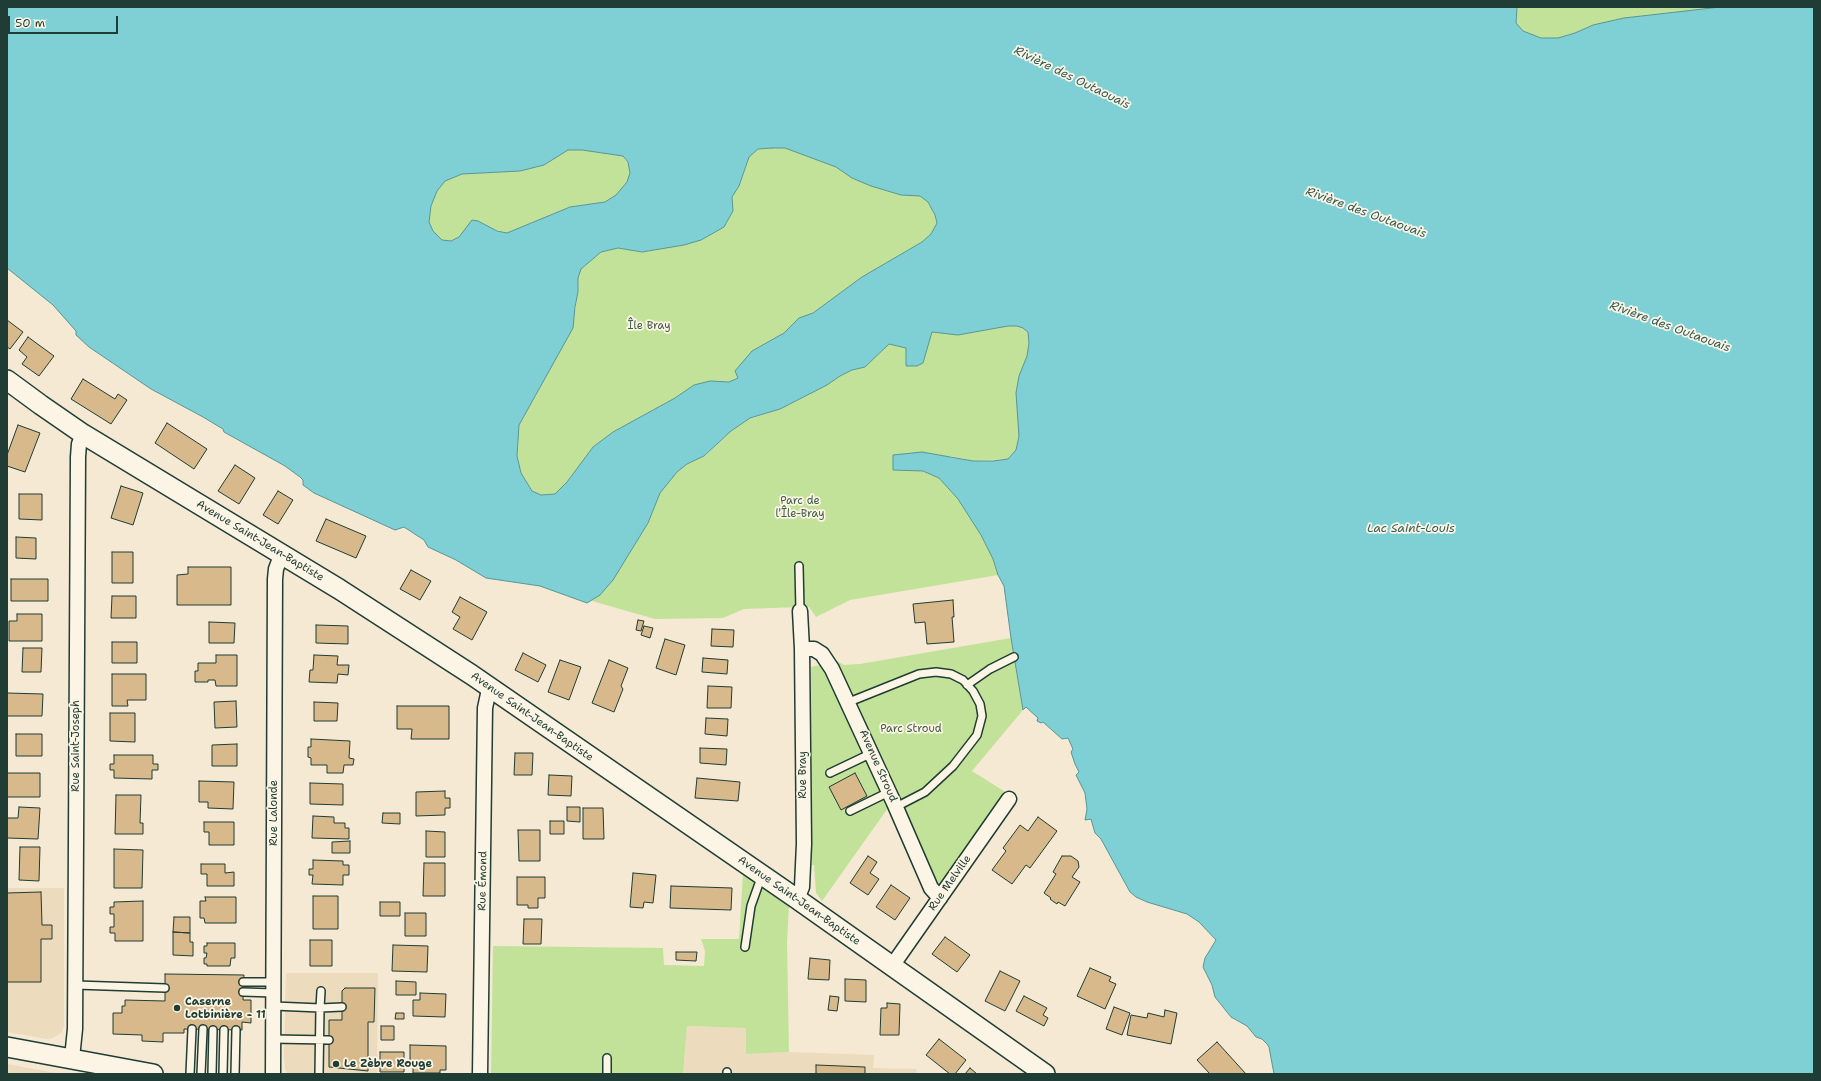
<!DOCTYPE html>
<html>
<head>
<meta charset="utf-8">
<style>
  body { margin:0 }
  #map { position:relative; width:1821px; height:1081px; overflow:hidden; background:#f5e9d3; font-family:"Shantell Sans",sans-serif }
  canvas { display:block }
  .frame { position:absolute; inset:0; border:8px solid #1f3d34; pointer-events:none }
  .scale { position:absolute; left:8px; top:16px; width:110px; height:18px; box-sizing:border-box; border:2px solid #1f3d34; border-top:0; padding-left:5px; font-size:12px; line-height:14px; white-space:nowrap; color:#1f3d34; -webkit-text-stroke:3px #fcf5e5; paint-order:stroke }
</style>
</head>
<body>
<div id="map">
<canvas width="1821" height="1081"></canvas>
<div class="frame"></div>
<div class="scale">50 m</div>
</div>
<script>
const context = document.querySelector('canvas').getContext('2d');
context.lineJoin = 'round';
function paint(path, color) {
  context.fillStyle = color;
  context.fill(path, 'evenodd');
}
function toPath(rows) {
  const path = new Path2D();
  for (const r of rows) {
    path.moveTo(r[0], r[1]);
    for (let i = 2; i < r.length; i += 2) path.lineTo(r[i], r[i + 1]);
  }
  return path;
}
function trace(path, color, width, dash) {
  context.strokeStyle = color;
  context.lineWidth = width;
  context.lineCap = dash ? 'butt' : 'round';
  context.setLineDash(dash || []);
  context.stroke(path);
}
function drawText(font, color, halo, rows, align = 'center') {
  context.font = font + ' "Shantell Sans",sans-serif';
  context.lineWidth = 3.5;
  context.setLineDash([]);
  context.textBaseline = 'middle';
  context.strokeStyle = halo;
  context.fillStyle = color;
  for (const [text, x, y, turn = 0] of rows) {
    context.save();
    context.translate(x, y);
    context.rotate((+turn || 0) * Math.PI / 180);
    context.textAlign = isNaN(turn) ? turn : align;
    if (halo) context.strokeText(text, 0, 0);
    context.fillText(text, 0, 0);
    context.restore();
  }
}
paint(toPath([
  [7,888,64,888,64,1025,62,1032,53,1038,47,1039,7,1032],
  [286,973,378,973,377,1074,288,1074,285,1069,284,1057],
  [687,1026,747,1028,746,1054,789,1052,874,1055,873,1068,917,1069,916,1074,683,1074],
  [7,1064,61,1074,7,1074]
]), '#ecdbbd');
paint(toPath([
  [1517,7,1720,7,1593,25,1575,33,1558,38,1541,38,1523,31,1516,23],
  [772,148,785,148,836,167,852,178,901,195,920,196,928,202,935,215,937,222,931,234,922,242,862,277,813,313,799,318,784,333,752,351,738,377,729,382,711,381,694,385,675,398,613,432,593,447,567,482,555,494,541,495,532,491,521,473,517,456,519,425,539,389,574,317,578,292,578,278,581,269,601,252,618,248,642,252,701,240,724,227,733,211,732,197,739,186,749,157,758,149],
  [568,150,582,150,623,156,628,162,630,173,627,182,616,195,605,202,570,207,507,233,487,227,478,221,465,230,459,237,451,241,442,240,433,231,429,222,431,206,437,191,445,181,462,174,520,171,544,165],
  [1008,326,1017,326,1023,328,1028,332,1029,343,1027,356,1019,376,1019,436,1016,450,1008,459,973,461,950,456,893,470,923,471,939,478,958,499,981,535,993,559,998,575,850,600,816,617,809,607,800,607,744,609,723,618,655,619,592,601,613,579,648,523,660,493,677,472,687,464,705,456,731,431,746,420,780,409,827,385,840,376,852,370,865,367,889,344,906,348,906,366,916,366,923,363,932,332,959,335],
  [1011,638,1023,710,972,771,1007,793,943,885,940,886,935,882,900,802,888,808,822,901,816,893,814,865,812,865,811,667,837,661,844,665,860,664],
  [743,873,789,905,787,942,789,1052,746,1054,746,1028,687,1026,683,1074,491,1074,493,946,663,948,664,965,704,966,705,951,701,939,739,939]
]), '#c2e29a');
const water = toPath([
  [7,7,1517,7,1516,23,1523,31,1541,38,1558,38,1575,33,1593,25,1624,18,1703,9,1720,7,1814,7,1814,1074,1274,1074,1269,1047,1267,1044,1262,1039,1256,1037,1247,1026,1231,1017,1215,997,1212,985,1203,967,1205,958,1216,940,1199,922,1187,914,1147,902,1136,897,1130,892,1101,839,1095,833,1091,819,1085,820,1087,809,1085,793,1076,775,1079,772,1075,764,1071,752,1073,749,1068,738,1062,739,1043,722,1041,723,1037,721,1038,718,1026,707,1023,710,1011,638,1004,586,998,575,993,559,981,535,958,499,939,478,923,471,893,470,893,455,922,452,973,461,993,461,1008,459,1016,450,1019,436,1016,393,1019,376,1027,356,1029,343,1028,332,1023,328,1017,326,1008,326,958,335,932,332,923,363,917,366,906,366,906,348,889,344,865,367,852,370,840,376,827,385,780,409,750,418,731,431,704,456,687,464,677,472,660,493,648,523,613,580,600,595,587,603,540,586,486,578,456,560,428,547,424,540,404,527,395,530,314,493,303,485,303,480,300,477,285,466,224,432,223,429,203,417,151,389,89,347,76,335,76,331,53,305,7,268,7,7],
  [772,148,785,148,836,167,852,178,871,186,901,195,920,196,928,202,935,215,937,223,931,234,922,242,862,277,813,313,799,318,784,333,752,351,735,371,738,378,729,382,710,381,694,385,675,398,613,432,593,447,567,482,555,494,541,495,532,491,521,473,517,456,519,425,573,328,575,307,578,292,578,278,581,269,601,252,618,248,642,252,684,245,701,240,724,227,733,211,732,197,739,186,749,157,758,149,772,148],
  [568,150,582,150,623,156,628,162,630,173,627,182,616,195,605,202,570,207,507,233,497,231,478,221,472,220,459,237,451,241,442,240,433,231,429,222,431,206,437,191,445,181,462,174,520,171,544,165,568,150]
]);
paint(water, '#7ed0d5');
trace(water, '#589595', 1);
const building = toPath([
  [7,320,23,332,10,349,7,347,7,320],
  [28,337,54,356,39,376,22,364,27,357,19,350,28,337],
  [83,379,115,399,118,394,127,400,111,424,71,399,83,379],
  [167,423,207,449,194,469,155,443,167,423],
  [18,425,40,433,25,472,7,466,7,455,18,425],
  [235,465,255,478,239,504,218,491,235,465],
  [121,486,143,493,133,525,111,518,121,486],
  [278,491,293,500,278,524,263,515,278,491],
  [19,494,42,494,42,520,19,519,19,494],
  [326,519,366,536,356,558,316,541,326,519],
  [16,537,36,538,36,559,16,558,16,537],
  [112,552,133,552,133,583,112,583,112,552],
  [188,567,231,567,231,605,177,605,177,575,188,574,188,567],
  [411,570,431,581,420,600,400,589,411,570],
  [11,579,48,579,48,601,11,601,11,579],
  [112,596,136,596,136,618,111,618,112,596],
  [460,597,487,612,472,640,453,629,460,617,452,612,460,597],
  [953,600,954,617,952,617,954,642,927,644,925,622,915,623,913,604,953,600],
  [17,614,42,614,42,641,9,641,9,621,17,621,17,614],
  [638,620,644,621,641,631,636,630,638,620],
  [209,622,235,623,234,643,209,643,209,622],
  [316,625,348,626,348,644,316,643,316,625],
  [644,626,653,628,650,638,641,635,644,626],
  [712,629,734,630,733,647,711,646,712,629],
  [665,639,685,645,676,675,656,668,665,639],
  [112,642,137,642,137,663,112,663,112,642],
  [23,648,42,648,41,672,22,672,23,648],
  [523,653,546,665,538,682,515,670,523,653],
  [216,655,237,655,237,686,216,686,215,680,208,680,208,682,195,682,195,671,198,671,198,663,216,663,216,655],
  [314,655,338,656,337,665,349,665,348,675,338,674,337,683,309,682,310,670,313,670,314,655],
  [703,658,728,660,727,674,702,672,703,658],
  [560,660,581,667,569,700,548,692,560,660],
  [609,660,628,668,621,686,623,689,614,712,592,703,609,660],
  [112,674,146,674,146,700,127,700,128,706,112,706,112,674],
  [708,686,732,687,731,708,707,708,708,686],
  [7,693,43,694,42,716,7,716,7,693],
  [236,701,237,727,215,728,214,702,236,701],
  [314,702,338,703,337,721,314,721,314,702],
  [397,706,449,706,449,739,411,739,412,729,397,729,397,706],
  [110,713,135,713,135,742,110,741,110,713],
  [706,718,728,719,727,736,705,734,706,718],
  [16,734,42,734,42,756,16,756,16,734],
  [311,739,350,741,349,758,354,759,353,765,344,765,343,773,327,773,327,765,311,765,311,758,308,757,308,747,311,747,311,739],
  [237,744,237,766,212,766,212,745,237,744],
  [700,748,727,749,726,765,700,763,700,748],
  [515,753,533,753,532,775,514,775,515,753],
  [114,755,153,755,153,764,158,764,158,770,152,770,152,779,114,778,114,770,110,770,110,764,114,764,114,755],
  [7,773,40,773,40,797,7,797,7,773],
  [855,773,867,796,841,810,829,787,855,773],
  [549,775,572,776,571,796,548,795,549,775],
  [697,778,740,782,738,801,695,798,697,778],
  [199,781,234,782,233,809,208,808,208,802,199,802,199,781],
  [310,783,343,784,343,805,310,804,310,783],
  [445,791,445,798,450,798,450,808,445,808,445,815,416,816,416,792,445,791],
  [116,795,141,795,140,823,143,823,143,834,115,834,116,795],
  [19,807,40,808,38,839,7,838,7,818,18,818,19,807],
  [567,807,580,807,580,822,567,821,567,807],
  [583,808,603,808,604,839,583,839,583,808],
  [383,813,400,813,400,824,382,823,383,813],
  [313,816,334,817,334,823,345,823,345,828,349,828,349,839,312,838,313,816],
  [1038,817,1057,831,1030,868,1026,865,1012,884,992,870,1006,851,1003,848,1020,825,1028,831,1038,817],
  [550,821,564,821,564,834,550,834,550,821],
  [204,822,234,822,234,845,209,845,209,832,204,832,204,822],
  [518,830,540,830,540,861,519,861,518,830],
  [426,831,445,832,445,857,426,857,426,831],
  [350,841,350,853,332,853,332,842,350,841],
  [20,847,40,847,39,881,19,880,20,847],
  [114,849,143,850,142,888,114,888,114,849],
  [868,856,877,862,870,873,879,879,868,895,850,883,868,856],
  [1062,856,1071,856,1078,861,1079,867,1072,877,1080,882,1065,906,1058,902,1057,904,1054,902,1050,899,1051,898,1044,893,1056,874,1053,872,1062,856],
  [313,860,343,861,343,865,349,865,349,875,343,875,343,885,312,884,313,875,309,875,309,869,313,869,313,860],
  [424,863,445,863,445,896,423,896,424,863],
  [201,864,225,864,225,873,234,872,234,886,207,886,207,874,201,874,201,864],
  [633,873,656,875,653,903,644,902,643,908,630,907,633,873],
  [517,877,545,877,545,898,538,898,538,908,528,908,528,905,517,905,517,877],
  [891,885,910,898,895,920,876,907,891,885],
  [671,886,732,888,731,910,670,908,671,886],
  [41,892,42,925,52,925,52,939,41,939,41,982,7,982,7,893,41,892],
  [313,896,338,896,338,929,313,929,313,896],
  [205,897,236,897,236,923,205,923,204,918,200,918,200,901,206,901,205,897],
  [143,901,143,941,115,941,115,933,110,933,110,927,114,927,114,914,110,914,110,907,114,907,114,902,143,901],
  [380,902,400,902,400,916,380,916,380,902],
  [405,913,426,913,426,936,405,936,405,913],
  [174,917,190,917,190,933,173,932,174,917],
  [524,919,542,919,541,944,523,944,524,919],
  [173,932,190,933,190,942,193,942,193,956,173,955,173,932],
  [945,937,970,955,957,972,932,954,945,937],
  [310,940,332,940,332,966,310,966,310,940],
  [207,943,235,943,235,958,231,958,230,966,207,966,207,964,204,964,204,958,206,958,207,953,204,953,204,946,207,946,207,943],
  [393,945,428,946,427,972,392,971,393,945],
  [676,952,697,952,696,961,676,960,676,952],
  [810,958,830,960,829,980,808,979,810,958],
  [1090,968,1111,977,1109,981,1116,984,1105,1009,1077,996,1090,968],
  [1000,971,1020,981,1005,1011,985,1001,1000,971],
  [165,974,244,975,243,1000,251,1000,251,1023,242,1022,242,1030,184,1029,184,1033,163,1033,163,1042,142,1041,142,1035,113,1034,113,1013,122,1013,122,1006,125,1006,125,1000,165,1001,165,974],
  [845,979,866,980,866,1002,845,1001,845,979],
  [396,981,416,982,416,995,396,995,396,981],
  [345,988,375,988,374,1022,368,1022,368,1071,329,1067,329,1020,342,1020,342,991,345,988],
  [420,993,446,994,445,1017,413,1016,413,1000,420,1000,420,993],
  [830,996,839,997,837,1011,828,1010,830,996],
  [1024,996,1047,1008,1043,1015,1048,1018,1044,1026,1016,1011,1024,996],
  [887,1003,900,1004,899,1035,880,1035,881,1008,887,1008,887,1003],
  [1114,1007,1130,1013,1122,1035,1106,1029,1114,1007],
  [1165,1010,1177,1013,1171,1044,1127,1035,1131,1015,1147,1018,1148,1013,1164,1017,1165,1010],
  [396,1013,404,1013,404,1019,395,1019,396,1013],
  [381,1026,394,1026,394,1040,381,1040,381,1026],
  [939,1039,966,1060,955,1074,950,1074,926,1055,939,1039],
  [1217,1042,1246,1074,1210,1074,1197,1060,1217,1042],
  [410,1045,446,1046,446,1070,440,1070,440,1073,413,1073,413,1064,410,1064,410,1045],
  [380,1052,404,1052,404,1072,380,1072,380,1052],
  [816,1065,865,1067,865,1074,816,1074,816,1065],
  [970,1068,977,1074,965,1074,970,1068]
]);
paint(building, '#d7b98b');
trace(building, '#1f3d34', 1);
const lane = toPath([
  [799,566,800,611],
  [967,685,990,669,1014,657],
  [849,702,919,674,936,672,951,674,963,680,973,691,980,704,982,716,977,735,953,766,925,792,896,807],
  [830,773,872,753],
  [850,811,889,792],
  [745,947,751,906,762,875],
  [243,982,274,982],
  [76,985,165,988],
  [321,991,320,1008,342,1007],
  [243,992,274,993],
  [274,1006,320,1008,319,1074],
  [273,1039,329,1040],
  [607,1058,607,1074],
  [190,1074,192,1029],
  [201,1074,203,1029],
  [212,1074,213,1030],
  [223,1074,224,1030],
  [235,1074,236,1030],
  [727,1074,727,1072]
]);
const street = toPath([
  [802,649,814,649,822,654,832,669,894,803,931,888,940,898],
  [797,899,802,887,804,844,802,649,800,611],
  [892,966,1009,799],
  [72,1058,75,1029,78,457,79,444,83,434],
  [273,1074,275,579,276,569,282,553],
  [480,1074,485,708,488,694,491,688]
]);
const secondary = toPath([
  [7,380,41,405,83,434,339,589,472,675,797,899,1045,1074],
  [7,1047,153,1074]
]);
trace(lane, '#1f3d34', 10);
trace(street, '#1f3d34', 17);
trace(secondary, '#1f3d34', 22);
trace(lane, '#fcf5e5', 7);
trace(street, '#fcf5e5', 14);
trace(secondary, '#fcf5e5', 19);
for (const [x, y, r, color] of [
  [177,1008,4,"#1f3d34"],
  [336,1064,4,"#1f3d34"]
]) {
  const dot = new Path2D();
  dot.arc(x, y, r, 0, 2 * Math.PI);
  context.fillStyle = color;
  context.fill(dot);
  trace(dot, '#fcf5e5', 1.5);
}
drawText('11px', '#405e48', '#fcf5e5', [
  ["Île Bray",649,326],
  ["Parc de",800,501],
  ["l'Île-Bray",800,514],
  ["Parc Stroud",911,729]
]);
drawText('11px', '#1f3d34', '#fcf5e5', [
  ["Avenue Saint-Jean-Baptiste",260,541,31],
  ["Avenue Saint-Jean-Baptiste",532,717,35],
  ["Rue Saint-Joseph",76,746,-90],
  ["Avenue Stroud",878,766,66],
  ["Rue Bray",803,775,-90],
  ["Rue Lalonde",274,813,-90],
  ["Rue Émond",483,881,-89],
  ["Rue Melville",950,883,-55],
  ["Avenue Saint-Jean-Baptiste",799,901,35]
]);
drawText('bold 11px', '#1f3d34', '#fcf5e5', [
  ["Caserne",185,1002],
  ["Lotbinière - 11",185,1015],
  ["Le Zèbre Rouge",344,1064]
], 'left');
drawText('italic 12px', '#325a54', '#fcf5e5', [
  ["Rivière des Outaouais",1072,78,26],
  ["Rivière des Outaouais",1366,213,20],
  ["Rivière des Outaouais",1670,327,20],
  ["Lac Saint-Louis",1411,529]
]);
</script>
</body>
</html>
